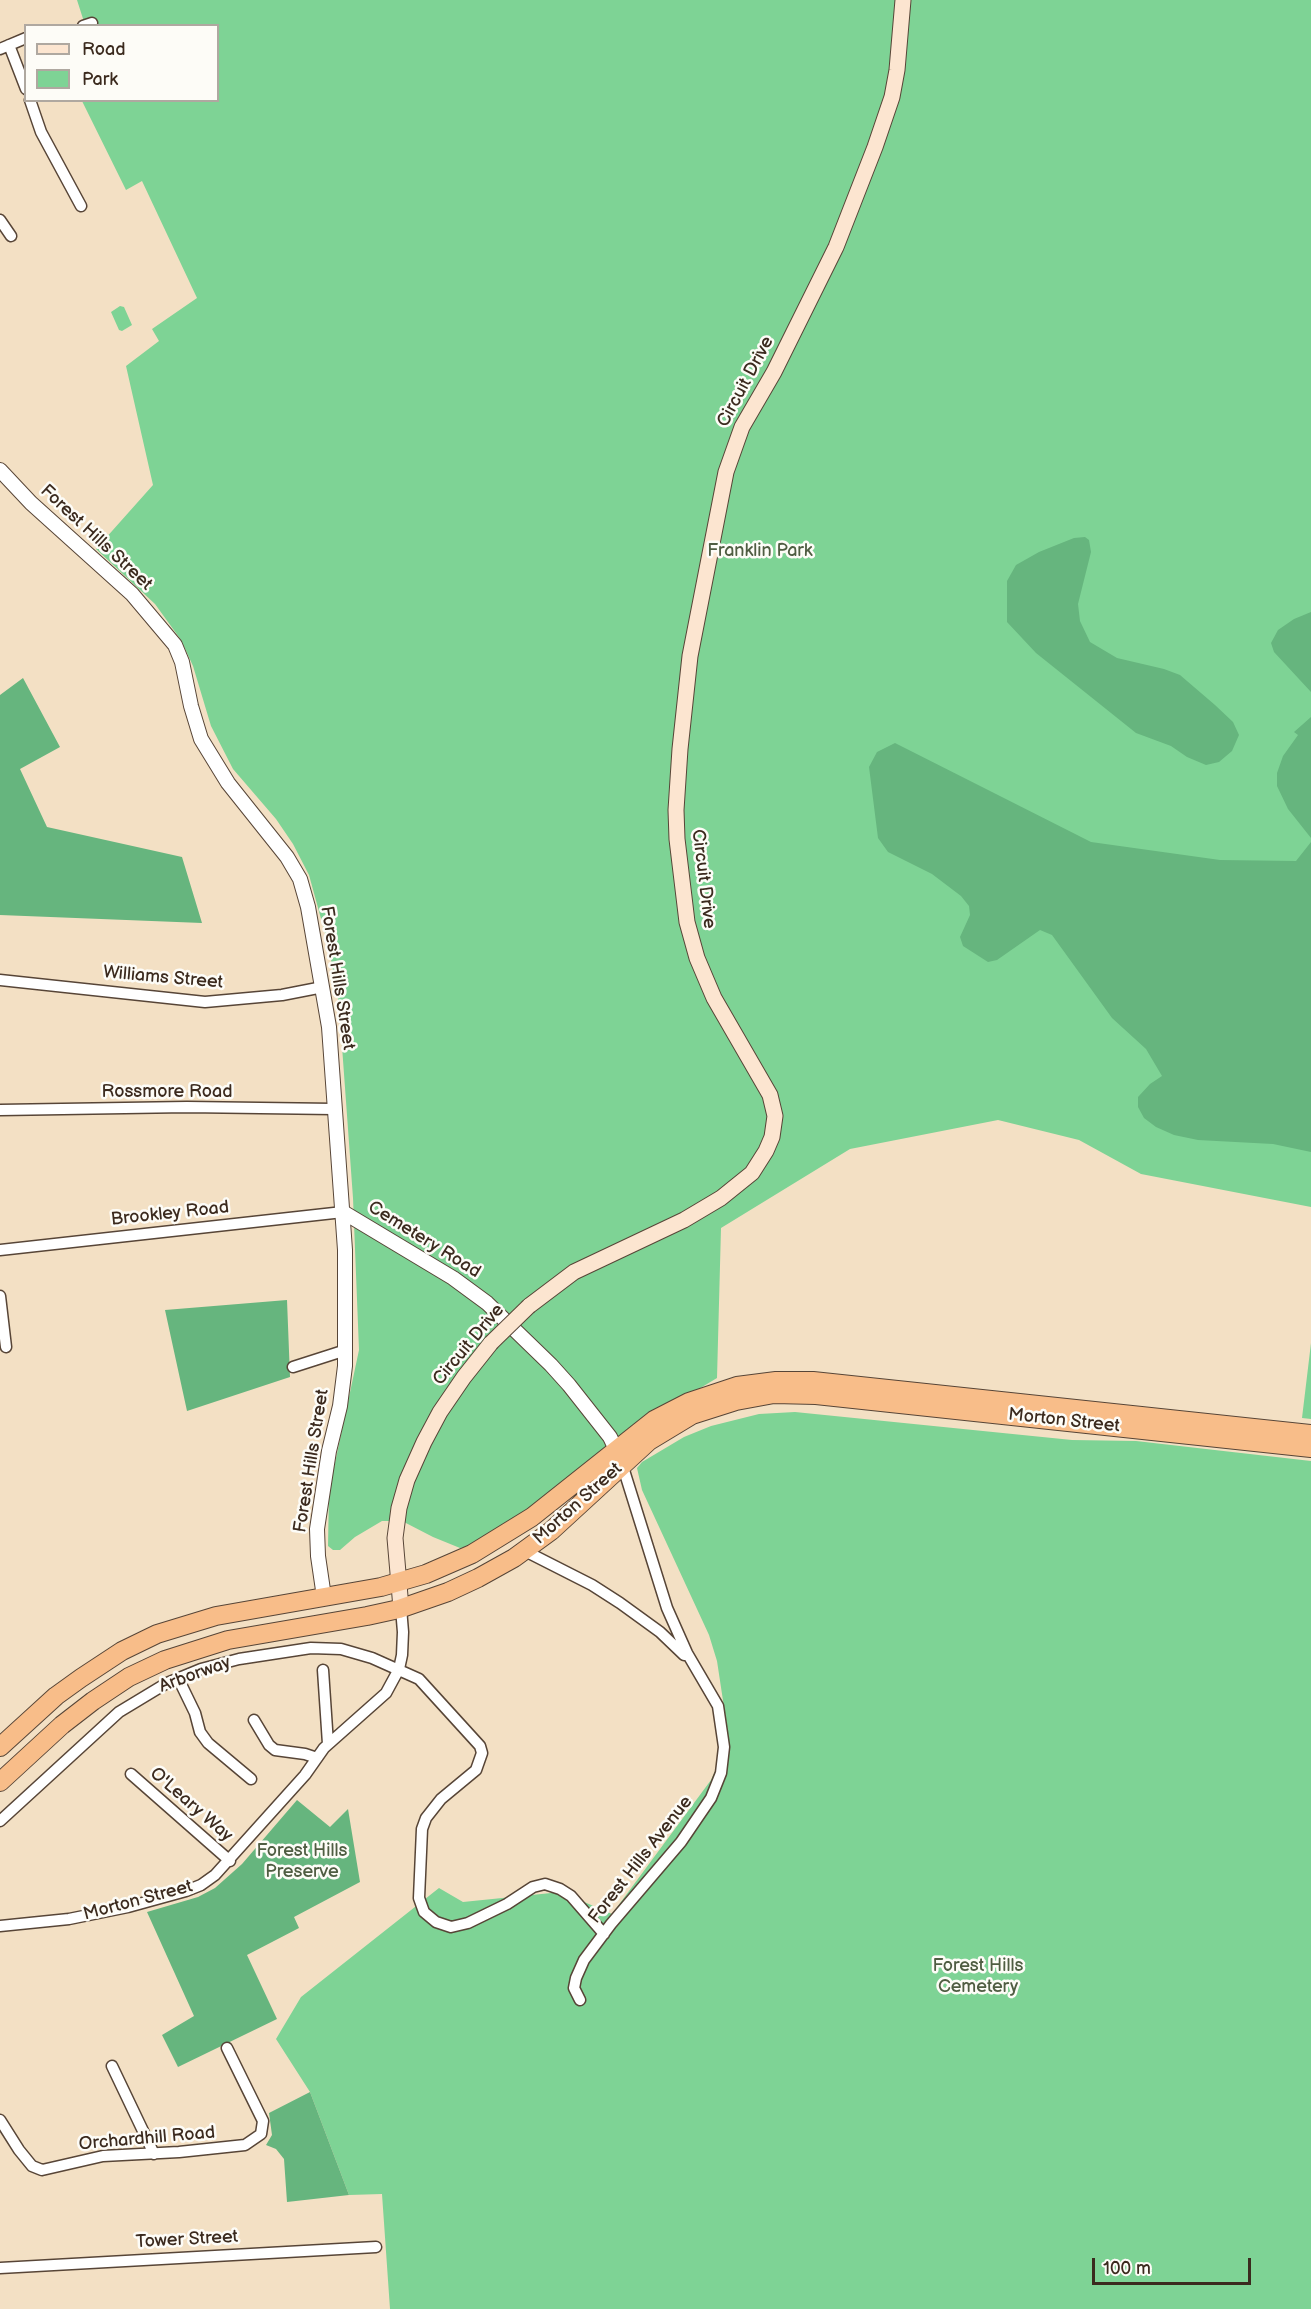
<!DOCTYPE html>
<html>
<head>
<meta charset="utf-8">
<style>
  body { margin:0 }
  #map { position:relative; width:1311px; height:2309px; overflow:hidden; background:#f3e0c4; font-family:"Balsamiq Sans",sans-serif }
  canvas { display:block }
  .legend { position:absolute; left:24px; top:24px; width:195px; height:78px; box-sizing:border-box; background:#fdfcf7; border:2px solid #afa8a0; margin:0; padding:8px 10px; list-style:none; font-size:18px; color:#3b2a1e }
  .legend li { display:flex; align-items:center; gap:12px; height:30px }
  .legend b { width:30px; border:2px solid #afa8a0 }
  .scale { position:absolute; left:1092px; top:2258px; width:159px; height:27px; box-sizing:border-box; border:3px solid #3b2a1e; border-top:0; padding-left:8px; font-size:18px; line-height:21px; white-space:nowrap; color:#3b2a1e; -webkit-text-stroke:4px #fdfcf7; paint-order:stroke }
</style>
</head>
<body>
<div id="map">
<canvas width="1311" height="2309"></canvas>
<ul class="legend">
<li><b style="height:8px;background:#fce5d0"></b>Road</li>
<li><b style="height:16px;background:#7ed395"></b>Park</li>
</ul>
<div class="scale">100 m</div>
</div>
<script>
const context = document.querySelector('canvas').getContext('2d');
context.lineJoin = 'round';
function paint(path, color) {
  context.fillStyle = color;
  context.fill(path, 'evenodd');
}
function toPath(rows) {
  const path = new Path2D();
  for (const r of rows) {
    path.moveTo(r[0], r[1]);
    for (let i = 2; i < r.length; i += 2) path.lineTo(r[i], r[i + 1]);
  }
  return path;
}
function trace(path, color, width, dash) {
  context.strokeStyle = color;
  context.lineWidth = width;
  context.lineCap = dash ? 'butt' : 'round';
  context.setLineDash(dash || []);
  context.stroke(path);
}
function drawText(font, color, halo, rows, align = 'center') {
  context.font = font + ' "Balsamiq Sans",sans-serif';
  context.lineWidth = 5;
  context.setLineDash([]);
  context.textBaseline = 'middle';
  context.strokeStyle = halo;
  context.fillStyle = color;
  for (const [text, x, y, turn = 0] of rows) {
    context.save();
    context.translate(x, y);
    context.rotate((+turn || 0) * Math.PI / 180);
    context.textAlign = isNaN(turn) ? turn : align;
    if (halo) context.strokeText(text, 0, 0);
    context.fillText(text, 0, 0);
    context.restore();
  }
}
paint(toPath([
  [77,0,1311,0,1311,1207,1141,1174,1079,1140,998,1120,850,1149,721,1228,717,1378,627,1432,528,1512,478,1545,460,1548,433,1537,402,1521,382,1521,355,1537,340,1550,333,1550,328,1546,329,1491,359,1350,353,1198,339,1005,329,948,309,875,293,844,276,819,233,769,211,726,193,666,181,640,155,604,96,549,153,485,126,366,159,341,152,329,197,298,142,181,126,190,82,101,218,100,218,26,85,25],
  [120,306,124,307,132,325,122,331,119,330,111,312],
  [1311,1343,1311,1419,1302,1418],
  [795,1412,1072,1440,1136,1441,1311,1461,1311,2309,390,2309,382,2194,349,2195,310,2092,276,2039,301,1997,439,1888,463,1902,561,1892,612,1914,711,1780,729,1740,717,1661,709,1635,642,1490,637,1468,642,1462,684,1437,711,1426,759,1414]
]), '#7ed395');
paint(toPath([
  [1085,537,1089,540,1091,552,1078,604,1080,621,1090,642,1117,658,1164,669,1180,675,1215,705,1233,722,1239,735,1232,751,1219,762,1206,765,1187,757,1171,746,1136,733,1036,653,1007,622,1007,581,1016,565,1039,552,1074,538],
  [1311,612,1311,692,1274,652,1271,643,1278,630,1294,619],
  [23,678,60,747,20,769,47,827,182,857,202,923,0,915,0,695],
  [1311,717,1311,838,1288,809,1277,786,1277,773,1283,756,1298,735,1294,732],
  [895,743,1091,842,1220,860,1296,861,1311,842,1311,1152,1273,1144,1198,1140,1174,1135,1156,1127,1144,1118,1138,1107,1138,1097,1150,1084,1162,1076,1146,1049,1112,1018,1052,935,1040,930,997,960,988,962,963,946,960,937,970,915,969,906,961,896,932,874,888,852,878,838,869,767,877,752],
  [287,1300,290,1377,187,1411,165,1310],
  [297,1800,330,1827,348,1809,360,1882,294,1917,299,1928,247,1955,277,2019,178,2067,162,2035,194,2016,147,1912,198,1897,215,1888,242,1864],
  [310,2092,349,2195,287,2202,284,2159,276,2149,266,2145,272,2135,269,2113]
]), '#66b57e');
const minor = toPath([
  [83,26,92,23],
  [9,45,26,89],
  [0,49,26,38],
  [30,100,41,132,81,206],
  [0,220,11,236],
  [0,980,205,1002,282,995,323,987],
  [0,1110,187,1107,334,1109],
  [0,1250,343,1212],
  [0,1296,6,1347],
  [293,1367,346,1350],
  [525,1551,592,1585,620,1603,660,1632,684,1655],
  [323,1670,328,1744],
  [178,1678,195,1713,200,1732,208,1743,251,1779],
  [254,1720,269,1745,275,1750,305,1754,317,1758],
  [131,1774,230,1861],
  [0,1821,119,1712,167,1683,201,1669,239,1659,311,1648,341,1649,372,1658,419,1679,480,1746,482,1753,476,1770,441,1799,426,1818,422,1829,419,1898,424,1912,436,1922,451,1927,468,1923,507,1904,533,1887,545,1884,560,1889,571,1896,604,1934],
  [0,1926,69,1919,128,1907,186,1891,201,1885,215,1875,305,1775,324,1748,386,1693,399,1669,402,1655,403,1632,401,1608],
  [580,2000,574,1988,576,1978,584,1960,611,1924,681,1842,711,1798,721,1773,724,1747,718,1706,687,1653,667,1608,622,1464],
  [112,2066,154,2154],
  [0,2120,19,2150,32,2166,42,2170,103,2156,179,2152,245,2145,261,2134,263,2121,227,2048],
  [0,2268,376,2247]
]);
const tertiary = toPath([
  [0,470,31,503,132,594,175,645,182,662,191,706,201,739,228,783,287,857,300,879,308,907,329,1027,345,1250,345,1366,340,1406,329,1451,317,1529,318,1556,324,1597],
  [343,1212,453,1278,487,1303,551,1365,569,1385,610,1437,620,1458]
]);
const secondary = toPath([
  [529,1306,574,1272,684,1220,721,1198,752,1173,766,1151,772,1137,775,1116,770,1095,714,998,697,958,687,922,677,839,676,810,680,749,690,656,726,472,742,427,774,372,836,247,875,147,892,97,897,70,903,0],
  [401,1608,395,1538,399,1508,407,1480,424,1442,440,1412,464,1377,491,1343]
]);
const trunk = toPath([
  [0,1747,56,1696,81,1678,122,1651,157,1634,216,1616,381,1587,426,1574,472,1554,532,1517,654,1420,689,1402,737,1386,776,1381,813,1381,1311,1434],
  [0,1782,62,1725,93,1701,129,1677,165,1660,228,1640,367,1616,399,1609,448,1592,478,1578,514,1558,551,1531,649,1441,692,1415,736,1401,774,1394,816,1395,1311,1448]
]);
trace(minor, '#574537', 13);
trace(tertiary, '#574537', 16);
trace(secondary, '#574537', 17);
trace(trunk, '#574537', 20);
trace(minor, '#fff', 10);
trace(tertiary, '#fff', 14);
trace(secondary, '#fce5d0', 15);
trace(trunk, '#f8bd89', 18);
const secondaryBridge = toPath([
  [491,1343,529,1306]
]);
trace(secondaryBridge, '#574537', 17, []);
trace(secondaryBridge, '#fce5d0', 15);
drawText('18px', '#3b2a1e', '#fdfcf7', [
  ["Circuit Drive",746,382,-62],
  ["Forest Hills Street",96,538,43],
  ["Circuit Drive",703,879,83],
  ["Williams Street",163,978,5],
  ["Forest Hills Street",337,978,81],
  ["Rossmore Road",167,1092],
  ["Brookley Road",170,1214,-6],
  ["Cemetery Road",424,1240,32],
  ["Circuit Drive",469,1345,-50],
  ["Morton Street",1064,1421,6],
  ["Forest Hills Street",312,1461,-81],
  ["Morton Street",578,1504,-42],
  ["Arborway",195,1675,-20],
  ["O'Leary Way",191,1805,41],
  ["Forest Hills Avenue",641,1860,-52],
  ["Morton Street",138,1901,-15],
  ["Orchardhill Road",147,2139,-5],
  ["Tower Street",187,2240,-3]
]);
drawText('18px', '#4f5d42', '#fdfcf7', [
  ["Franklin Park",760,551],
  ["Forest Hills",302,1851],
  ["Preserve",302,1872],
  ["Forest Hills",978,1966],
  ["Cemetery",978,1987]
]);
</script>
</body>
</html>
